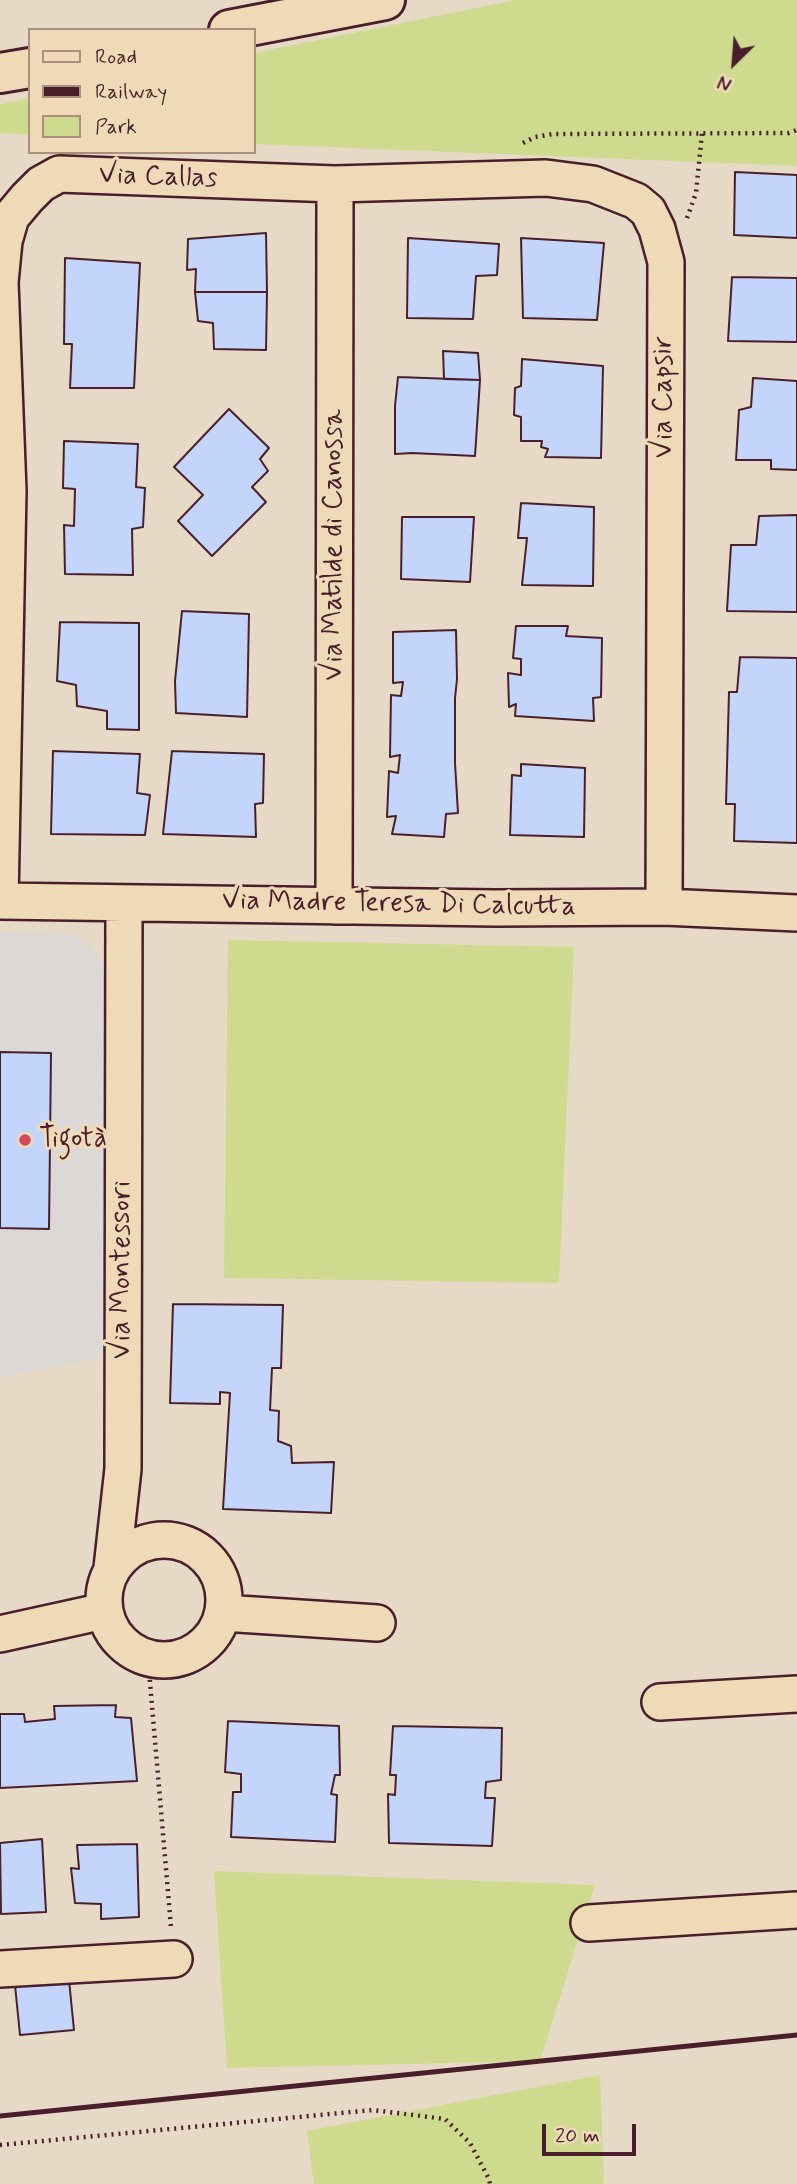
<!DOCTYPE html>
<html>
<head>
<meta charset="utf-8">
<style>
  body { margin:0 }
  #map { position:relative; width:797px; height:2184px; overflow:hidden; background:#e6d9c5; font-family:Mynerve,sans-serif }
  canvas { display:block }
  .legend { position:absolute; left:28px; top:28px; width:228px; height:126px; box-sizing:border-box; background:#efdab8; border:2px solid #ad8f80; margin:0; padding:9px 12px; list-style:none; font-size:21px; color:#4a1f2b }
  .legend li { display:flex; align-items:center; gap:14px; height:35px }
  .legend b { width:35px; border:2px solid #ad8f80 }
  .north { position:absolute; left:699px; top:28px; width:70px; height:70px; -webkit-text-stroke:5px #efdab8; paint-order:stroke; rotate:205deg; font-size:19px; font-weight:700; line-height:28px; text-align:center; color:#4a1f2b }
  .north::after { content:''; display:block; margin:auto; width:24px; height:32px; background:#4a1f2b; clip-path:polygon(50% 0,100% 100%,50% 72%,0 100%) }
  .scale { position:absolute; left:542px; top:2124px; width:94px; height:32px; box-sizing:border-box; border:4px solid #4a1f2b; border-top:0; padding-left:9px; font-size:21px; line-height:24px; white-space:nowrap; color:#4a1f2b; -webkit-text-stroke:5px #efdab8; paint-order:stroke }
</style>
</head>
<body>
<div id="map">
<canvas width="797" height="2184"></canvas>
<ul class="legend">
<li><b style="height:9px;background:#efdab8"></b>Road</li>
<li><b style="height:9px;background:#4a1f2b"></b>Railway</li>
<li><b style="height:19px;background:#cedb8e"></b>Park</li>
</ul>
<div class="north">N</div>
<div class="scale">20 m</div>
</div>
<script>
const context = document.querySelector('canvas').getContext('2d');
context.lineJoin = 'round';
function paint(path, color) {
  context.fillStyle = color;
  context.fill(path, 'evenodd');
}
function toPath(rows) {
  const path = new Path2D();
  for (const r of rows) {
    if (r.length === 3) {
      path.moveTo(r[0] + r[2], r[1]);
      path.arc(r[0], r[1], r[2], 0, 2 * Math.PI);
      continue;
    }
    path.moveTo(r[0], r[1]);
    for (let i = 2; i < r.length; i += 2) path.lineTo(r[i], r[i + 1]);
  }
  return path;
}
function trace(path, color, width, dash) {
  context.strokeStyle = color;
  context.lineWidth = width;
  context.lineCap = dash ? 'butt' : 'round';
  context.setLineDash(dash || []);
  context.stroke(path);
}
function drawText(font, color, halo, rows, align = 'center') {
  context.font = font + ' Mynerve,sans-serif';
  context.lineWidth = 6;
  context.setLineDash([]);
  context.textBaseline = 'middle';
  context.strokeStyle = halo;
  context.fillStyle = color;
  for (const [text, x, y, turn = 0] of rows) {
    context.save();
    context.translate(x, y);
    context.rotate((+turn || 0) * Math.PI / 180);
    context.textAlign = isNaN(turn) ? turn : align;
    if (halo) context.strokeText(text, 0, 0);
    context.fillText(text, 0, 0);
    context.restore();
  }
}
paint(toPath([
  [0,932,67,933,88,944,102,961,107,981,103,1357,0,1377]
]), '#dcd8d5');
paint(toPath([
  [516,0,797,0,797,166,254,144,254,53],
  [30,98,30,135,0,133,0,104],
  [228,940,574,947,559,1283,224,1278],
  [214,1871,595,1885,540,2061,227,2068],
  [600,2075,604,2184,314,2184,307,2131]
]), '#cedb8e');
const building = toPath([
  [735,172,797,175,797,238,734,235,735,172],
  [266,233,267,292,195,292,196,269,187,270,188,239,266,233],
  [408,238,499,244,497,275,476,276,473,319,407,318,408,238],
  [521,238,604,243,597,320,523,318,521,238],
  [65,258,140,263,134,388,70,388,72,344,64,344,65,258],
  [732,277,797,278,797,342,728,341,732,277],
  [195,292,267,292,266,350,214,349,213,323,198,321,195,292],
  [443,351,478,353,480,380,444,379,443,351],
  [522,359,603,366,601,458,545,457,548,449,541,447,542,441,521,441,521,417,514,415,515,388,521,386,522,359],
  [398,377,480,380,475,456,412,453,395,454,395,406,398,377],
  [753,378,797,381,797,470,771,469,771,460,736,460,739,410,751,407,753,378],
  [229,409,269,448,260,459,268,471,252,487,266,502,212,556,178,521,203,495,174,467,229,409],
  [64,441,138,444,136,487,145,488,143,527,132,529,133,575,65,574,64,525,74,526,75,489,63,488,64,441],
  [521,503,594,507,593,586,522,585,527,538,518,538,521,503],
  [797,515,797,612,727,611,731,545,756,545,759,516,797,515],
  [402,517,474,517,470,582,401,579,402,517],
  [182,611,249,614,247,717,176,713,175,681,182,611],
  [60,622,139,623,139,730,107,729,107,711,77,706,76,685,57,681,60,622],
  [516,626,568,626,566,636,602,638,601,697,593,698,594,721,515,716,516,704,509,707,508,673,521,675,521,659,513,658,516,626],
  [456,630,457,679,455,698,455,763,458,813,446,814,444,837,392,834,396,816,387,817,389,771,398,773,400,755,390,757,391,695,401,696,403,682,393,683,393,632,456,630],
  [740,657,797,658,797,843,734,841,735,804,726,804,729,692,737,692,740,657],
  [53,751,140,754,137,793,150,795,145,835,51,834,53,751],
  [172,751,264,754,263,803,255,804,256,837,163,834,172,751],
  [521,764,585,768,584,837,510,835,512,775,521,776,521,764],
  [0,1052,51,1053,49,1229,0,1228,0,1052],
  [173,1304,283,1305,281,1368,272,1368,270,1410,279,1411,278,1441,291,1446,292,1463,334,1462,331,1513,223,1509,230,1393,220,1392,220,1404,170,1403,173,1304],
  [116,1705,115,1717,131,1718,137,1781,0,1788,0,1714,24,1714,25,1722,55,1719,54,1706,116,1705],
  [228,1721,339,1726,340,1775,335,1775,331,1794,337,1795,335,1842,231,1837,233,1792,241,1792,241,1774,225,1772,228,1721],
  [393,1726,502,1728,501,1780,486,1782,485,1798,495,1798,492,1846,389,1843,388,1794,395,1795,396,1775,390,1775,393,1726],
  [42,1839,46,1912,1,1914,0,1843,42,1839],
  [137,1844,139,1917,101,1919,101,1904,75,1903,71,1868,79,1869,77,1845,137,1844],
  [69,1980,74,2030,20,2035,15,1985,69,1980]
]);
paint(building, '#c4d5fb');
trace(building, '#4a1f2b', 2);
const minor = toPath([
  [0,901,8,491,0,282,4,241,11,217,27,198,41,184,59,174,335,184,546,178,593,184,636,201,648,211,657,229,666,262,664,907],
  [0,901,495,908,664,907,797,913],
  [334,906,335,184],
  [164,1600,60],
  [112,1568,123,1469,124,903],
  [223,1613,377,1623],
  [0,1634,104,1611],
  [660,1702,797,1694],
  [589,1923,797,1910],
  [0,1969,174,1959]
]);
const major = toPath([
  [229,30,385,0],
  [0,73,30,68]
]);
trace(minor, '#4a1f2b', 40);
trace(major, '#4a1f2b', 44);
trace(toPath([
  [523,143,535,137,553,134,789,133,797,130],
  [687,218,696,193,702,133],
  [148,1659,171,1927],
  [0,2145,373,2110,445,2119,470,2143,489,2179,490,2184]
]), '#4a1f2b', 4.5, [2, 5]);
trace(minor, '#efdab8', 35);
trace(major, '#efdab8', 38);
trace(toPath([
  [0,2116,797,2035]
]), '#4a1f2b', 5);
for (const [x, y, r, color] of [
  [25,1140,7,"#d1495b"]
]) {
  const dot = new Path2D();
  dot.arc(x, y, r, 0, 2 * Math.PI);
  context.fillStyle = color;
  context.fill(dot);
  trace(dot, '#efdab8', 2.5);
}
drawText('28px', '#4a1f2b', '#efdab8', [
  ["Via Callas",158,178,2],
  ["Via Capsir",665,397,-90],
  ["Via Matilde di Canossa",335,545,-90],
  ["Via Madre Teresa Di Calcutta",399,905,1],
  ["Via Montessori",123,1270,-90]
]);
drawText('28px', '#4a1f2b', '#efdab8', [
  ["Tigotà",39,1140]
], 'left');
</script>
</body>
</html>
